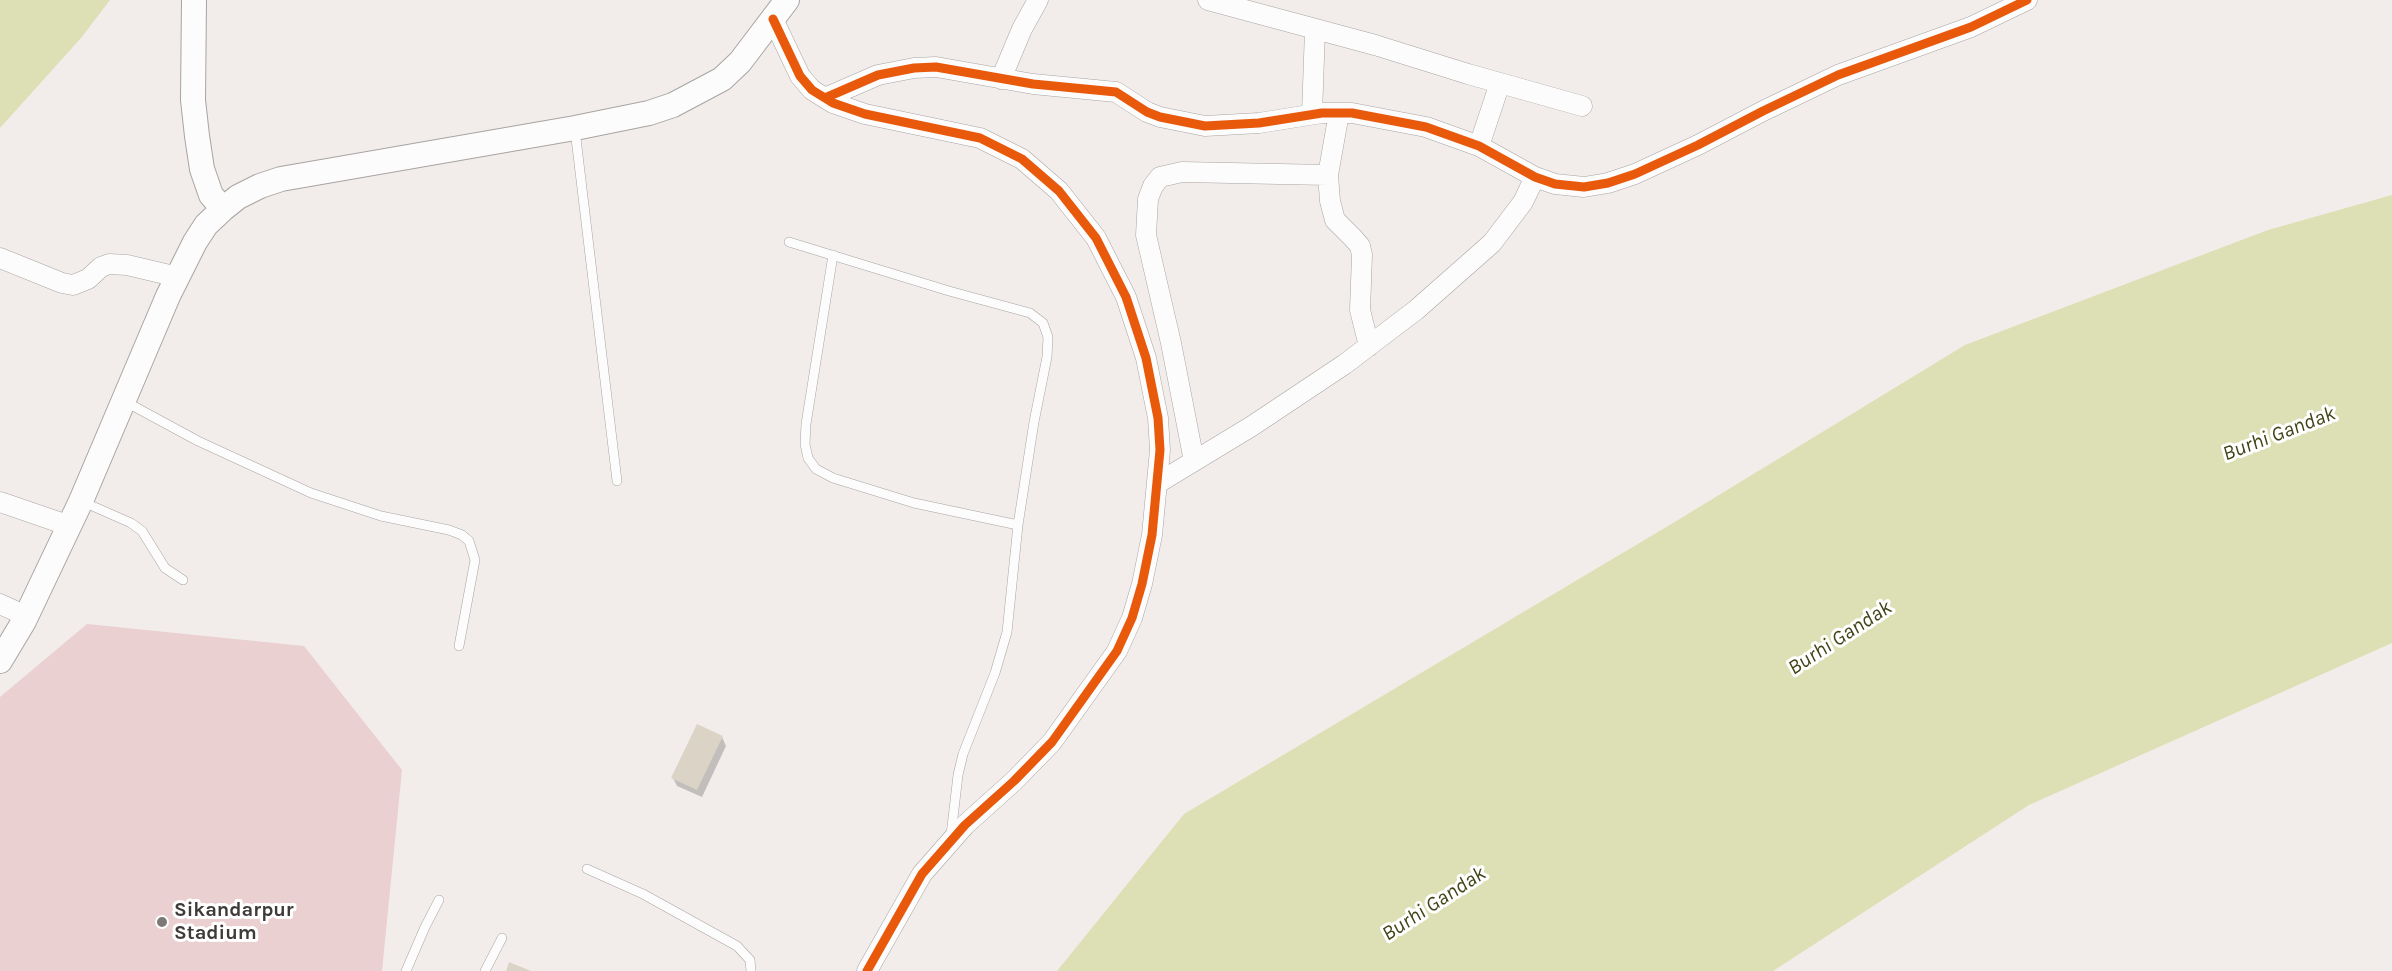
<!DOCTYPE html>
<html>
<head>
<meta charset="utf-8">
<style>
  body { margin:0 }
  canvas { display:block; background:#f2edea }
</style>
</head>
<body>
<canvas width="2392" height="971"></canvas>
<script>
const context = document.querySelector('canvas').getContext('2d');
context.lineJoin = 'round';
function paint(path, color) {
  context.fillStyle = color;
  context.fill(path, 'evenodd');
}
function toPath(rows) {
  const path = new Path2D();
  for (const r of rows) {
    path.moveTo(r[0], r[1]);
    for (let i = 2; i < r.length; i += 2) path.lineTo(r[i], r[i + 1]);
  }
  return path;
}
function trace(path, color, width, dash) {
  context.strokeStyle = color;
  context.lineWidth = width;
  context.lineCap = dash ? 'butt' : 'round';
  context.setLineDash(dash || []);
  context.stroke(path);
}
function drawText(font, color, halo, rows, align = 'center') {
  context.font = font + ' Karla,sans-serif';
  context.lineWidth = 6;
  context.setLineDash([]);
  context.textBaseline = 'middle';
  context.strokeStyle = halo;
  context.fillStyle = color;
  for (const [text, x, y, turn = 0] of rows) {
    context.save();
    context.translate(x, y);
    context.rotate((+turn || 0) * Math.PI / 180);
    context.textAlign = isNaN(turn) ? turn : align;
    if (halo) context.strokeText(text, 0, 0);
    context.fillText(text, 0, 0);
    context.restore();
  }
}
paint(toPath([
  [87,624,304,646,402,770,382,971,0,971,0,697]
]), '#ead0d0');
paint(toPath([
  [0,0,110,0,81,38,0,128],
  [2392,195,2392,643,2029,805,1773,971,1057,971,1184,814,1678,520,1965,345,2268,230]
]), '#dce0b4');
paint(toPath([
  [722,737,726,746,702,797,677,786,673,778]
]), '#0003');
paint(toPath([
  [697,724,723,736,697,790,671,778],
  [509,962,531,971,506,971]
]), '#dad3c6');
const service = toPath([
  [575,130,617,481],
  [789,242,949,291,1030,313,1043,323,1048,337,1047,357,1034,422,1018,525,1007,632,995,673,963,754,958,775,951,835],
  [833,255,806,424,805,444,808,458,816,469,833,478,914,503,1018,525],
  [124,401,198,441,311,493,381,516,449,530,462,535,469,541,475,560,459,646],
  [81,501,131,523,142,531,165,568,183,580],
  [587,869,643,894,737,946,750,960,751,971],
  [406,971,425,927,439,900],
  [485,971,502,938]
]);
const minor = toPath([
  [1208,0,1375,45,1468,74,1582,106],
  [773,19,800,76,812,90,833,103,865,114,980,138,1022,159,1059,191,1096,238,1126,297,1146,358,1158,418,1160,450,1152,535,1142,584,1132,618,1117,651,1052,742,1014,781,965,825,922,874,867,971],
  [1001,79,1022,29,1038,0],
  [825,98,878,75,914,68,936,67,1033,84,1116,92,1147,112,1160,117,1205,126,1259,123,1322,113,1352,113,1426,127,1479,146,1535,177,1555,184,1584,187,1608,183,1635,174,1698,145,1763,111,1838,75,1971,27,2027,0],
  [1339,113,1328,175,1330,201,1335,220,1353,238,1360,246,1362,255,1360,310,1369,346],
  [1312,114,1315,30],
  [1479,146,1500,83],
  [0,258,62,283,73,285,88,279,101,267,109,264,127,265,178,277],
  [1194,461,1171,343,1146,235,1148,199,1153,186,1160,177,1182,172,1328,175],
  [1158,483,1252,426,1345,364,1416,310,1492,243,1523,202,1535,177],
  [0,502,70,526],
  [0,604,26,616]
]);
const tertiary = toPath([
  [194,0,193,100,197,136,202,169,211,195,223,209],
  [0,661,24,621,81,501,168,296,195,242,206,225,223,209,238,197,260,186,281,179,575,128,649,113,673,105,722,79,740,62,787,0]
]);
trace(service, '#a8a4a2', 10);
trace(minor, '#a8a4a2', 21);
trace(tertiary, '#a8a4a2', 26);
trace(service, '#fdfcfc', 9);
trace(minor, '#fdfcfc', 20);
trace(tertiary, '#fdfcfc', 24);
trace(toPath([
  [773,19,800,76,812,90,833,103,865,114,980,138,1022,159,1059,191,1096,238,1126,297,1146,358,1158,418,1160,450,1152,535,1142,584,1132,618,1117,651,1052,742,1014,781,965,825,922,874,867,971],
  [825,98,878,75,914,68,936,67,1033,84,1116,92,1147,112,1160,117,1205,126,1259,123,1322,113,1352,113,1426,127,1479,146,1535,177,1555,184,1584,187,1608,183,1635,174,1698,145,1763,111,1838,75,1971,27,2027,0]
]), '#e8590c', 9);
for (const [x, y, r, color] of [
  [162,922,6,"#7d7976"]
]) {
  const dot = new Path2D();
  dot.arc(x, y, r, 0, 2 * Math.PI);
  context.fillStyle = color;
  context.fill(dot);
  trace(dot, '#fff', 2);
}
drawText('bold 20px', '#3e3a38', '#fff', [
  ["Sikandarpur",174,910],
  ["Stadium",174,933]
], 'left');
drawText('italic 21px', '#414416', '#fff', [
  ["Burhi Gandak",2279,434,-21],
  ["Burhi Gandak",1840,638,-33],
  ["Burhi Gandak",1434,904,-33]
]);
</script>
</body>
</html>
